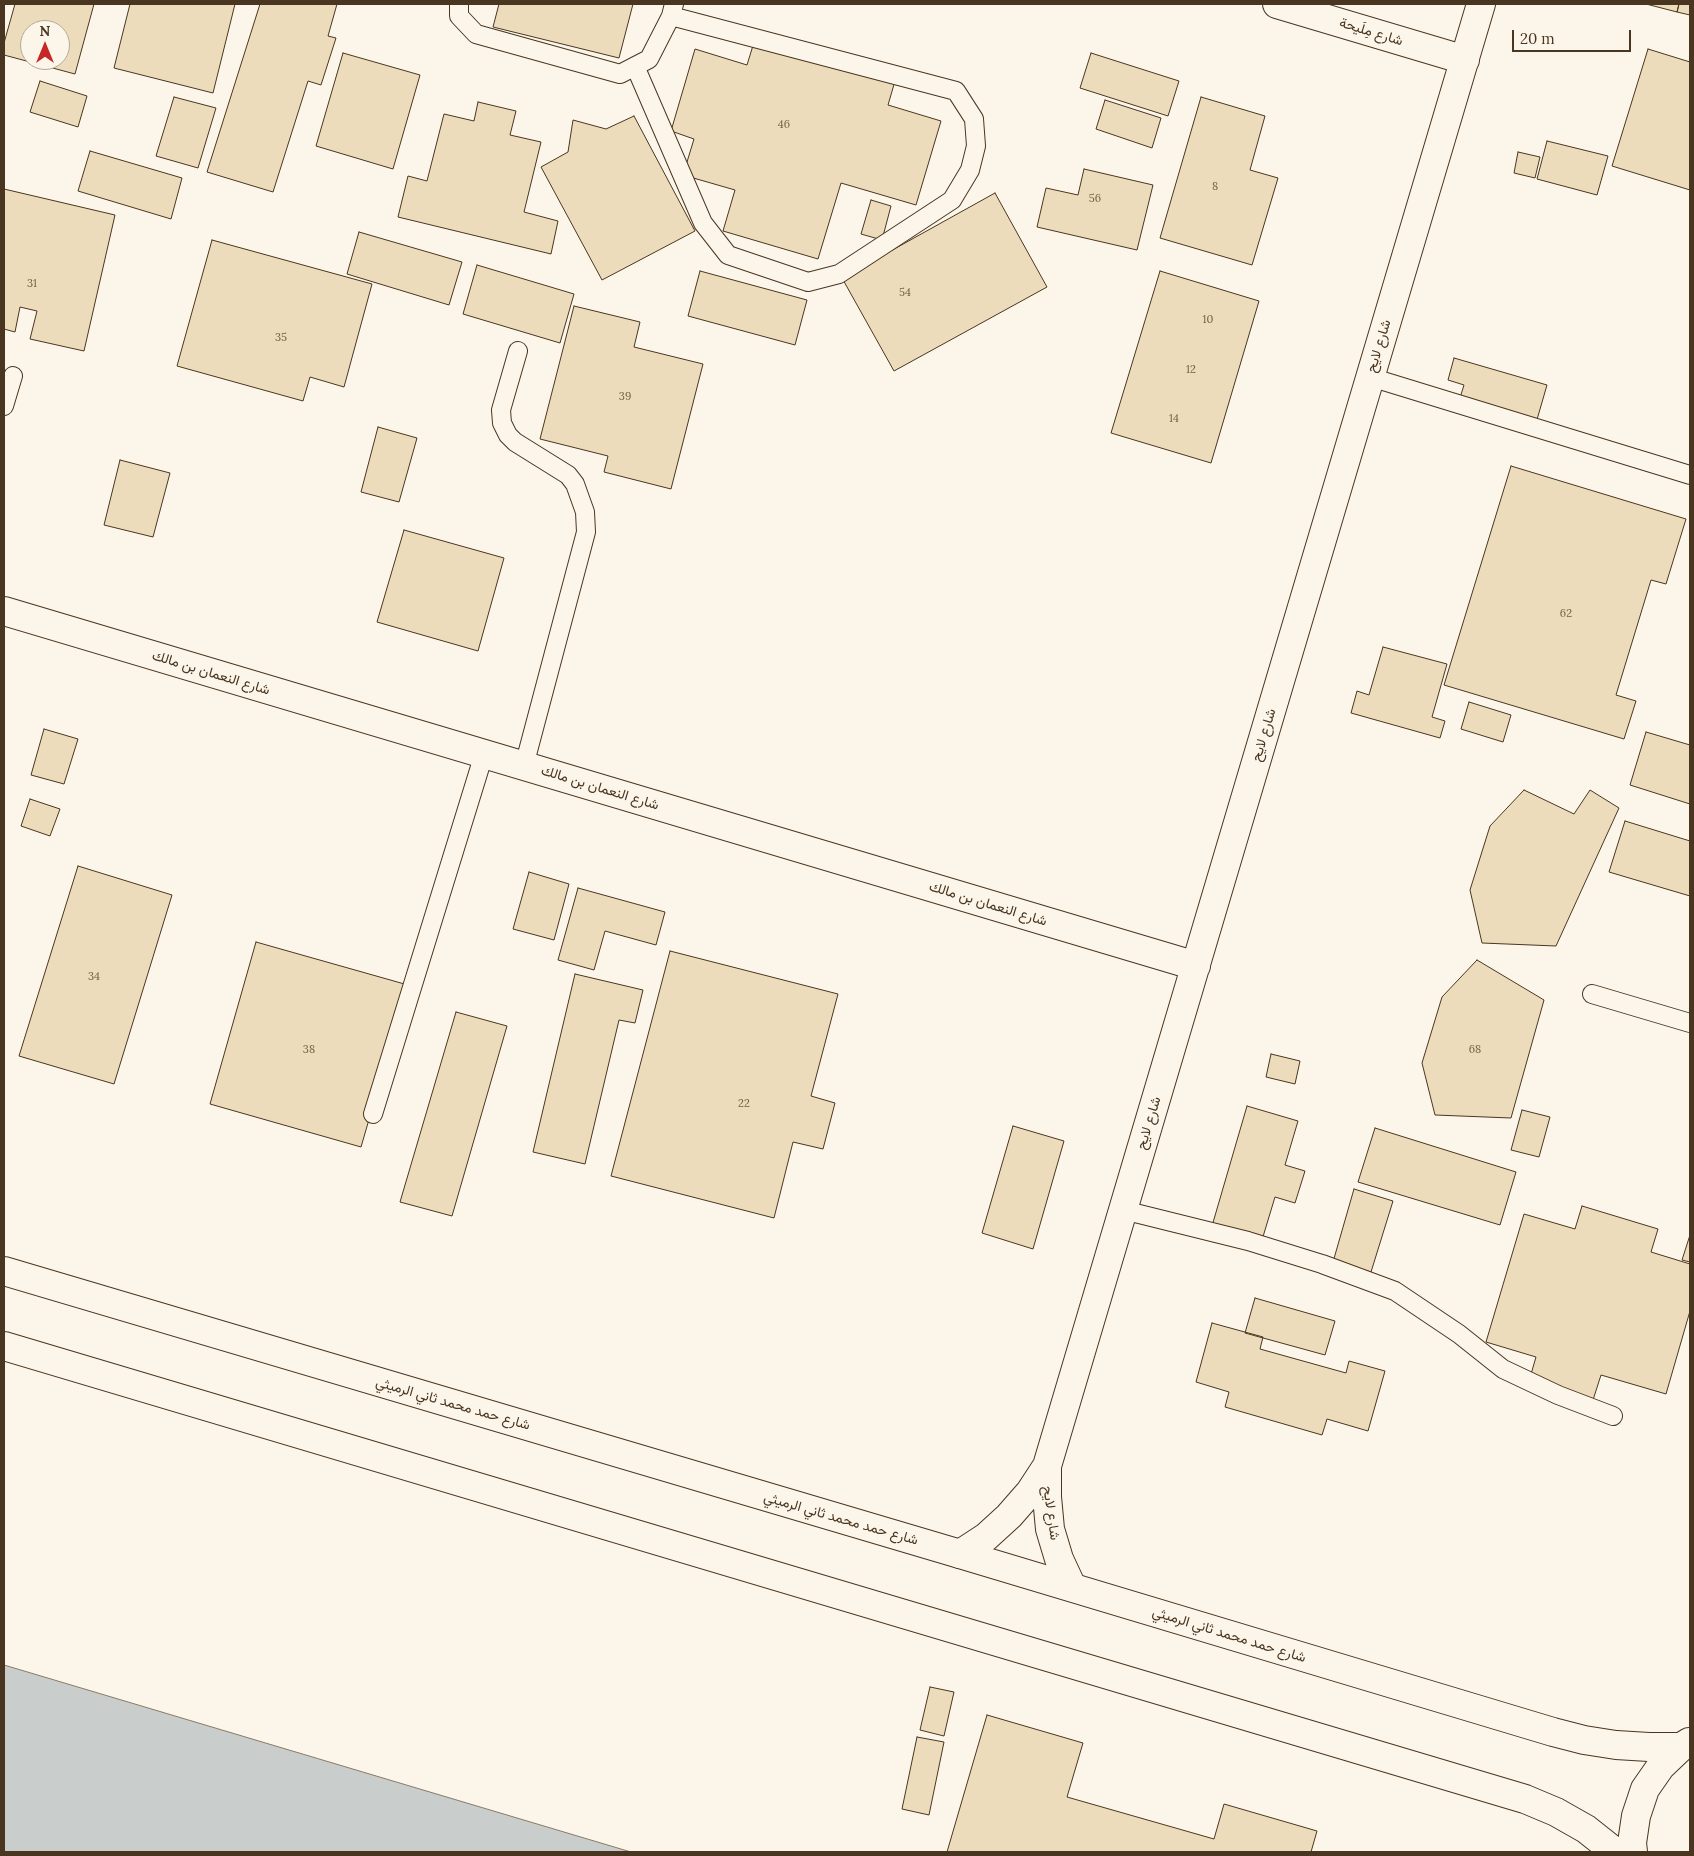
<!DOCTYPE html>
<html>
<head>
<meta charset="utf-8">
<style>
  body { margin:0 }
  #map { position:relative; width:1694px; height:1856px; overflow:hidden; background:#fbf6e9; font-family:Lora,serif }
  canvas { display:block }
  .frame { position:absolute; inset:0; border:5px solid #4a3520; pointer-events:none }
  .north { position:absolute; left:20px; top:20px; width:50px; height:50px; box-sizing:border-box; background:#fbf6e9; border:1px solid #b4a999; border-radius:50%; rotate:0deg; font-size:14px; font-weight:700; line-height:20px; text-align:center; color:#4a3520 }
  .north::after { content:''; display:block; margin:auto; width:18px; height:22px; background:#c62828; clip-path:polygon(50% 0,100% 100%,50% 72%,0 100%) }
  .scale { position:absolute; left:1512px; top:30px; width:119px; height:22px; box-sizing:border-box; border:2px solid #4a3520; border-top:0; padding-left:6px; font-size:15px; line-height:18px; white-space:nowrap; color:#4a3520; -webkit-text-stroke:4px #fbf6e9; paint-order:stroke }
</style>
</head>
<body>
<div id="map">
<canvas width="1694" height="1856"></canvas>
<div class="frame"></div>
<div class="north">N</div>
<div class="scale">20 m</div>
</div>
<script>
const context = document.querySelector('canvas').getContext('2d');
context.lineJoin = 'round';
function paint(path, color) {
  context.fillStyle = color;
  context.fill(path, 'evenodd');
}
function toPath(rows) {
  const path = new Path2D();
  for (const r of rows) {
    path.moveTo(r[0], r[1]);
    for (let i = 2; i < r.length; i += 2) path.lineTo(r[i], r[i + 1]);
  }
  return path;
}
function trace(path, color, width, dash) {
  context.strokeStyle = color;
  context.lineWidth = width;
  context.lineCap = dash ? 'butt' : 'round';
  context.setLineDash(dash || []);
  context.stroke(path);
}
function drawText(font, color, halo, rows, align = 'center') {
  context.font = font + ' Lora,Vazirmatn,serif';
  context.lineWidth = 4;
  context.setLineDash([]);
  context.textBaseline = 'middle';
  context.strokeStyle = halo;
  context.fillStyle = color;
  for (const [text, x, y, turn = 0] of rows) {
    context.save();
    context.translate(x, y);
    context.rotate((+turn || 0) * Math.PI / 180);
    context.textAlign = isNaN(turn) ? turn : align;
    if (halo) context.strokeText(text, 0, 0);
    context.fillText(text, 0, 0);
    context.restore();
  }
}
const water = toPath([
  [4,1665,631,1852,4,1852,4,1665]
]);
paint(water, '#c9cecd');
trace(water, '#887966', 1);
const building = toPath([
  [15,4,94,4,75,74,4,55,4,43,15,4],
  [30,30,60,30,60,60,30,60,30,30],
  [130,4,235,4,213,93,114,68,130,4],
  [260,4,337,4,328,36,336,38,321,85,308,81,273,192,207,172,260,4],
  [499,4,633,4,619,58,493,27,499,4],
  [1646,4,1679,4,1677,12,1646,4],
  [1679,4,1690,4,1690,15,1677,12,1679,4],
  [755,39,895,81,888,105,941,121,916,205,841,183,818,259,723,231,735,190,683,175,694,139,671,131,695,49,747,65,755,39],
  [1648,49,1690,62,1690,190,1612,166,1648,49],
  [343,53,420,75,393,169,316,146,343,53],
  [1091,53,1179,81,1168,116,1080,88,1091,53],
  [40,81,87,96,78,127,30,112,40,81],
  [174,97,216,108,198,168,156,156,174,97],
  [1201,97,1265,116,1250,170,1278,178,1252,265,1160,238,1201,97],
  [1105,100,1161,118,1152,148,1096,129,1105,100],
  [478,102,516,111,510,135,541,142,524,212,558,221,551,254,398,217,408,176,427,181,444,114,474,121,478,102],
  [634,116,695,231,602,280,541,167,568,152,573,120,606,129,634,116],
  [1547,141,1608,156,1597,195,1537,179,1547,141],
  [90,151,182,178,171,219,78,191,90,151],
  [1518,152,1540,157,1535,178,1514,173,1518,152],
  [1084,169,1153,185,1137,250,1037,227,1046,188,1078,195,1084,169],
  [4,189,115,215,84,351,30,339,37,311,20,307,15,332,4,329,4,189],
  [995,193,1047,287,894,371,842,278,995,193],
  [871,200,891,206,882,240,861,234,871,200],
  [359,232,462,262,449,305,347,274,359,232],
  [212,240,372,284,344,387,310,377,303,401,177,366,212,240],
  [477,265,574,294,560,343,463,314,477,265],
  [700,271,807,300,795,345,688,316,700,271],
  [1160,271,1259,301,1211,463,1111,433,1160,271],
  [574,306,640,322,634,347,703,364,671,489,604,472,608,456,540,439,574,306],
  [1454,358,1547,385,1536,423,1459,401,1464,385,1448,380,1454,358],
  [378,427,417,438,399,502,361,492,378,427],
  [120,460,170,473,153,537,104,525,120,460],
  [1511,466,1686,519,1666,584,1651,580,1616,695,1636,701,1624,739,1444,685,1511,466],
  [404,530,504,558,478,651,377,622,404,530],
  [1383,647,1447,664,1432,717,1445,721,1440,738,1351,713,1357,691,1369,695,1383,647],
  [1469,702,1511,715,1503,742,1461,729,1469,702],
  [44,729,78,739,64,784,31,775,44,729],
  [1646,732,1690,745,1690,804,1630,785,1646,732],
  [1524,790,1574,814,1590,790,1619,808,1556,946,1482,943,1470,890,1490,826,1524,790],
  [30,799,60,809,50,836,21,826,30,799],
  [1625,821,1690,841,1690,896,1609,872,1625,821],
  [78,866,172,895,114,1084,19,1056,78,866],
  [529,872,569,884,554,940,513,929,529,872],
  [578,888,665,912,656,945,605,931,594,970,558,960,578,888],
  [256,942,408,985,361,1147,210,1104,256,942],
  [670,951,838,994,811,1096,835,1103,823,1149,793,1142,774,1218,611,1176,670,951],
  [1477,960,1544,1000,1511,1118,1435,1115,1422,1063,1442,997,1477,960],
  [575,974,643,990,635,1023,619,1020,585,1164,533,1152,575,974],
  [456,1012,507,1026,452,1216,400,1202,456,1012],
  [1271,1054,1300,1061,1295,1084,1266,1077,1271,1054],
  [1247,1106,1298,1121,1285,1165,1305,1171,1295,1203,1275,1197,1262,1240,1212,1226,1247,1106],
  [1522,1110,1550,1117,1539,1157,1511,1150,1522,1110],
  [1013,1126,1064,1141,1033,1249,982,1233,1013,1126],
  [1375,1128,1516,1172,1500,1225,1358,1182,1375,1128],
  [1354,1189,1393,1201,1371,1272,1333,1262,1354,1189],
  [1582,1206,1658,1229,1651,1252,1690,1264,1690,1311,1666,1394,1601,1375,1593,1400,1529,1381,1536,1357,1486,1342,1524,1214,1575,1229,1582,1206],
  [1690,1235,1690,1262,1682,1260,1690,1235],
  [1255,1298,1335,1321,1325,1355,1245,1333,1255,1298],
  [1212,1323,1263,1337,1260,1349,1346,1373,1349,1361,1385,1371,1368,1431,1327,1419,1322,1435,1225,1407,1229,1392,1196,1382,1212,1323],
  [930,1687,954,1692,944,1736,920,1730,930,1687],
  [987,1715,1083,1743,1067,1797,1214,1839,1224,1804,1317,1831,1311,1852,947,1852,987,1715],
  [917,1737,944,1742,929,1815,902,1809,917,1737]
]);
paint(building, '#ecdcbc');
trace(building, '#4a3520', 1);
const service = toPath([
  [459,4,459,16,476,34,620,74,649,59,671,16,674,4],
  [635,66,703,223,728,255,808,282,839,274,952,200,970,170,976,146,974,119,956,91,671,16],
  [518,351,501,410,502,423,508,435,515,442,568,475,575,484,585,512,586,532,524,766],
  [1370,377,1690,475],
  [4,406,13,376],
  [1592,994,1690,1023],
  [373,1114,484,754],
  [1123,1210,1248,1241,1322,1264,1395,1291,1459,1334,1503,1369,1558,1395,1613,1416]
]);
const minor = toPath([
  [1277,4,1465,60],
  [4,611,1196,966],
  [1047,1466,1047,1497,1050,1529,1059,1559,1072,1587],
  [960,1554,986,1537,1009,1516,1030,1492,1047,1466,1481,4]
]);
const tertiary = toPath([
  [4,1271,960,1554,1553,1732,1584,1740,1616,1745,1649,1747,1681,1747],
  [4,1346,1525,1799,1556,1812,1586,1829,1615,1852],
  [1633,1852,1632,1843,1636,1816,1645,1789,1661,1766,1681,1747,1689,1742]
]);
trace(service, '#4a3520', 20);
trace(minor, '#4a3520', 30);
trace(tertiary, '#4a3520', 30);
trace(service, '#fbf6e9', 18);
trace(minor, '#fbf6e9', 28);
trace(tertiary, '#fbf6e9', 28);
drawText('11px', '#725f47', null, [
  ["46",784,125],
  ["8",1215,187],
  ["56",1095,199],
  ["31",32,284],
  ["54",905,293],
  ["10",1208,320],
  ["35",281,338],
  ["12",1191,370],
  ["39",625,397],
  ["14",1174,419],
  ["62",1566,614],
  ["34",94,977],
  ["38",309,1050],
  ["68",1475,1050],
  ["22",744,1104]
]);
drawText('14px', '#4a3520', '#fbf6e9', [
  ["شارع مِلَيحة",1371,32,17],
  ["شارع لايح",1379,346,-73],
  ["شارع النعمان بن مالك",211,673,17],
  ["شارع لايح",1264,735,-73],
  ["شارع النعمان بن مالك",600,788,17],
  ["شارع النعمان بن مالك",988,904,17],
  ["شارع لايح",1149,1123,-73],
  ["شارع حمد محمد ثاني الرميثي",453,1404,16],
  ["شارع لايح",1051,1513,82],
  ["شارع حمد محمد ثاني الرميثي",841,1519,16],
  ["شارع حمد محمد ثاني الرميثي",1229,1635,17]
]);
</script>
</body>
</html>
